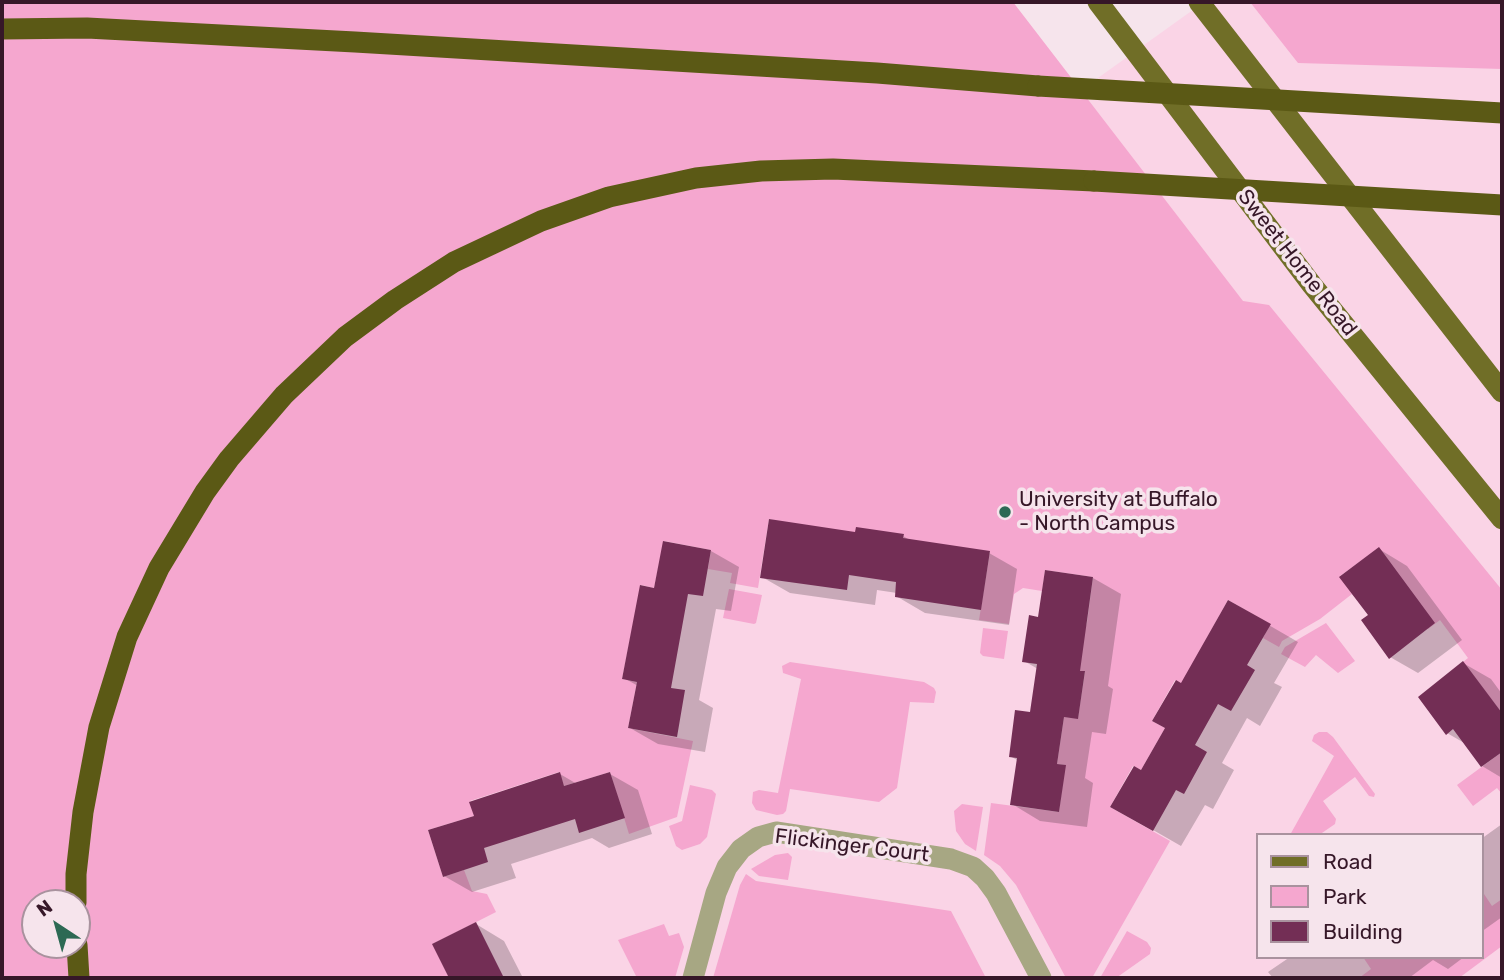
<!DOCTYPE html>
<html>
<head>
<meta charset="utf-8">
<style>
  body { margin:0 }
  #map { position:relative; width:1504px; height:980px; overflow:hidden; background:#f6e4ec; font-family:Rubik,sans-serif }
  canvas { display:block }
  .frame { position:absolute; inset:0; border:4px solid #361728; pointer-events:none }
  .legend { position:absolute; left:1256px; top:833px; width:228px; height:126px; box-sizing:border-box; background:#f6e4ec; border:2px solid #a9929e; margin:0; padding:9px 12px; list-style:none; font-size:21px; color:#361728 }
  .legend li { display:flex; align-items:center; gap:14px; height:35px }
  .legend b { width:35px; border:2px solid #a9929e }
  .north { position:absolute; left:21px; top:889px; width:70px; height:70px; box-sizing:border-box; background:#f6e4ec; border:2px solid #a9929e; border-radius:50%; rotate:324deg; font-size:19px; font-weight:700; line-height:28px; text-align:center; color:#361728 }
  .north::after { content:''; display:block; margin:auto; width:24px; height:32px; background:#2d6954; clip-path:polygon(50% 0,100% 100%,50% 72%,0 100%) }
</style>
</head>
<body>
<div id="map">
<canvas width="1504" height="980"></canvas>
<div class="frame"></div>
<ul class="legend">
<li><b style="height:9px;background:#706e27"></b>Road</li>
<li><b style="height:19px;background:#f5a7cf"></b>Park</li>
<li><b style="height:19px;background:#732e55"></b>Building</li>
</ul>
<div class="north">N</div>
</div>
<script>
const context = document.querySelector('canvas').getContext('2d');
context.lineJoin = 'round';
function paint(path, color) {
  context.fillStyle = color;
  context.fill(path, 'evenodd');
}
function toPath(rows) {
  const path = new Path2D();
  for (const r of rows) {
    path.moveTo(r[0], r[1]);
    for (let i = 2; i < r.length; i += 2) path.lineTo(r[i], r[i + 1]);
  }
  return path;
}
function trace(path, color, width, dash) {
  context.strokeStyle = color;
  context.lineWidth = width;
  context.lineCap = dash ? 'butt' : 'round';
  context.setLineDash(dash || []);
  context.stroke(path);
}
function drawText(font, color, halo, rows, align = 'center') {
  context.font = font + ' Rubik,sans-serif';
  context.lineWidth = 7;
  context.setLineDash([]);
  context.textBaseline = 'middle';
  context.strokeStyle = halo;
  context.fillStyle = color;
  for (const [text, x, y, turn = 0] of rows) {
    context.save();
    context.translate(x, y);
    context.rotate((+turn || 0) * Math.PI / 180);
    context.textAlign = isNaN(turn) ? turn : align;
    if (halo) context.strokeText(text, 0, 0);
    context.fillText(text, 0, 0);
    context.restore();
  }
}
paint(toPath([
  [1204,2,1502,2,1502,978,344,978,330,743,428,580,587,444],
  [1257,835,1481,835,1481,957,1257,957]
]), '#fad4e6');
paint(toPath([
  [2,2,1013,2,1243,301,1269,305,1502,590,1502,713,1492,700,1457,667,1468,658,1440,620,1428,629,1400,590,1379,548,1340,576,1352,594,1320,619,1282,641,1279,647,1263,638,1270,624,1228,600,1205,641,1188,687,1175,680,1152,721,1165,728,1141,770,1133,766,1110,807,1170,841,1092,978,1066,978,1016,885,1000,866,984,855,991,803,1059,812,1065,765,1057,764,1064,717,1078,718,1085,672,1071,669,1087,623,1093,577,1045,570,1042,591,1023,588,1014,594,1009,624,979,620,990,552,902,548,903,534,854,542,769,519,758,588,730,583,732,573,708,569,711,550,664,541,654,588,641,585,622,679,637,682,628,728,693,741,677,817,629,834,610,772,564,786,559,772,470,801,474,816,428,830,443,877,464,870,472,891,487,894,496,912,433,944,449,978,2,978],
  [35,903,77,903,77,945,35,945],
  [1250,2,1502,2,1502,69,1298,63],
  [729,589,762,595,756,623,754,624,723,618],
  [1326,623,1355,661,1338,673,1316,655,1305,667,1281,654,1285,647],
  [983,628,1008,631,1004,659,983,656,980,653],
  [790,662,924,682,934,688,936,692,934,703,910,702,897,788,879,802,790,789,786,811,783,814,777,815,756,810,752,803,753,792,759,790,778,793,801,679,783,673,782,666],
  [1319,732,1327,732,1333,737,1375,794,1374,797,1369,796,1355,777,1323,801,1336,819,1335,824,1319,835,1290,835,1334,756,1312,741,1314,735],
  [1502,752,1502,794,1497,788,1473,806,1457,785],
  [690,785,712,790,716,794,707,837,700,844,682,850,676,846,669,826,682,821],
  [962,804,983,807,976,851,965,844,956,831,954,811],
  [788,853,792,857,788,880,759,876,751,869,775,855],
  [746,874,756,881,951,911,986,978,713,978,740,885],
  [1484,894,1492,906,1502,899,1502,946,1459,978,1359,978,1371,969,1363,957,1481,957,1481,896],
  [664,924,669,936,679,933,684,947,675,978,637,978,618,940],
  [1127,931,1147,942,1151,948,1150,954,1116,978,1100,978]
]), '#f5a7cf');
paint(toPath([
  [857,534,903,536,913,542,989,553,1017,569,1009,625,925,613,896,596,897,593,877,590,875,605,790,593,762,577],
  [1379,549,1407,566,1462,640,1418,673,1390,657,1370,615],
  [711,551,739,567,731,611,716,609,699,700,713,708,705,752,658,744,630,728,638,686,624,678,656,590],
  [1093,578,1121,594,1108,686,1113,689,1106,734,1092,732,1085,778,1093,783,1087,827,1040,821,1012,804,1019,761,1010,756,1031,714,1038,669,1024,661,1040,619],
  [1229,602,1298,642,1274,683,1282,687,1260,726,1247,718,1222,763,1234,770,1213,809,1205,805,1181,846,1113,807,1142,773,1167,728,1181,685],
  [1463,663,1491,679,1502,694,1502,778,1482,766,1466,744,1447,733],
  [560,774,577,784,610,774,638,790,652,834,609,848,592,838,511,864,516,878,472,892,444,876,476,817],
  [1502,824,1502,917,1481,932,1481,839],
  [476,924,504,941,523,978,451,978,435,945],
  [1290,957,1464,957,1448,969,1433,960,1409,978,1273,978,1268,972]
]), '#0003');
paint(toPath([
  [769,519,855,532,856,527,904,534,903,538,990,551,981,610,895,597,896,582,849,575,847,590,760,578],
  [663,541,711,550,703,596,688,594,671,688,685,690,677,737,628,728,637,682,622,679,640,585,654,588],
  [1379,547,1435,623,1389,659,1361,620,1368,615,1339,577],
  [1045,570,1093,577,1080,671,1085,671,1078,719,1064,717,1057,764,1066,765,1059,812,1010,805,1017,758,1009,757,1015,710,1030,712,1037,664,1022,662,1029,615,1038,617],
  [1228,600,1271,624,1247,665,1255,670,1231,711,1218,704,1195,745,1207,752,1184,794,1176,790,1153,831,1110,807,1134,766,1141,770,1165,728,1152,721,1176,680,1181,683],
  [1463,661,1502,713,1502,752,1481,767,1453,729,1446,735,1418,697],
  [560,772,564,786,610,772,625,818,579,833,575,819,484,848,488,862,443,877,428,830,474,816,469,802],
  [476,922,504,978,449,978,432,944]
]), '#732e55');
trace(toPath([
  [693,978,716,893,727,867,741,849,758,837,776,832,951,859,973,867,985,878,996,893,1041,978]
]), '#a7a783', 21);
trace(toPath([
  [1098,2,1312,285,1502,519],
  [1199,2,1502,392]
]), '#706e27', 21);
trace(toPath([
  [2,29,87,28,355,42,877,73,1038,86],
  [76,903,76,874,83,812,99,727,127,637,159,568,205,492,229,459,284,395,345,337,395,300,454,262,541,221,609,197,696,178,761,171,833,169,1094,181],
  [77,945,79,978]
]), '#5b5915', 21);
trace(toPath([
  [1038,86,1502,113],
  [1094,181,1502,205]
]), '#5b5915', 21);
for (const [x, y, r, color] of [
  [1005,512,7,"#2d6954"]
]) {
  const dot = new Path2D();
  dot.arc(x, y, r, 0, 2 * Math.PI);
  context.fillStyle = color;
  context.fill(dot);
  trace(dot, '#f6e4ec', 2.5);
}
drawText('21px', '#361728', '#f6e4ec', [
  ["Sweet Home Road",1297,263,52],
  ["Flickinger Court",852,846,7]
]);
drawText('21px', '#361728', '#f6e4ec', [
  ["University at Buffalo",1019,500],
  ["- North Campus",1019,524]
], 'left');
</script>
</body>
</html>
